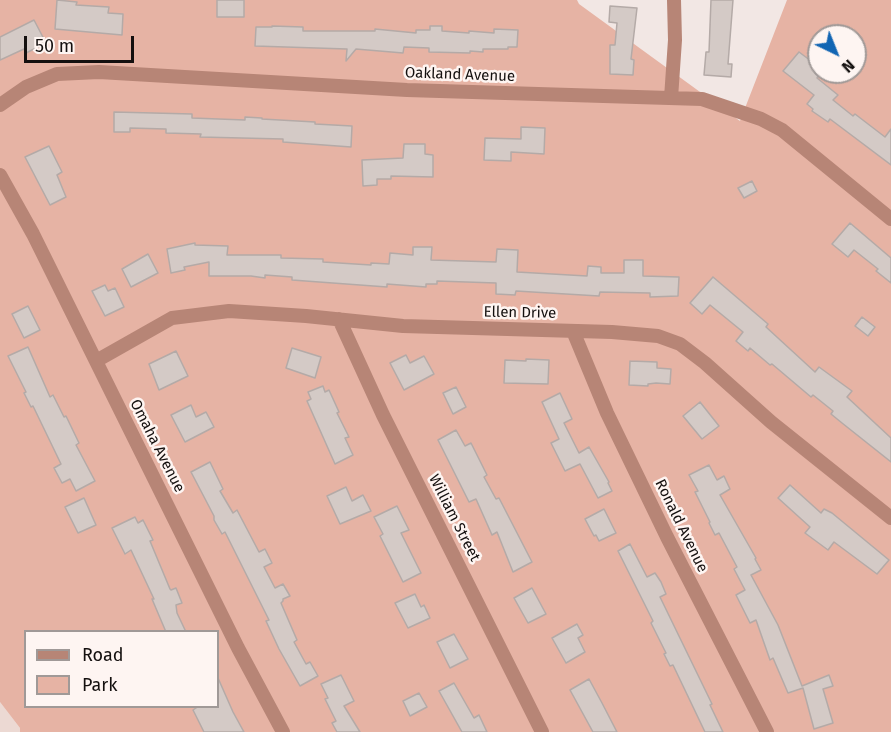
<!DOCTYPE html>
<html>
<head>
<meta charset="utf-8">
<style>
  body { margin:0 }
  #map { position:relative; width:891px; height:732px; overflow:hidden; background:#f2e7e4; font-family:"Fira Sans",sans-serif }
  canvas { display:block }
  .legend { position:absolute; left:24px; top:630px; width:195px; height:78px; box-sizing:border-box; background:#fef5f2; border:2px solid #a09997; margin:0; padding:8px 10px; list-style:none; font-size:18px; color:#14100f }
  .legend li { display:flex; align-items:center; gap:12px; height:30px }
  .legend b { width:30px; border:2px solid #a09997 }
  .north { position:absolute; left:807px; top:24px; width:60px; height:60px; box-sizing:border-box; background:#fef5f2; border:2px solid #a09997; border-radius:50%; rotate:137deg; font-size:16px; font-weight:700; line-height:24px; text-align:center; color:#14100f }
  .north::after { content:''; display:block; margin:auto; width:21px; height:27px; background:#1265b3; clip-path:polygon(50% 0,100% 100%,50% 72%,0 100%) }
  .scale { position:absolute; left:24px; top:36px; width:110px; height:27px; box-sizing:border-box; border:3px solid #14100f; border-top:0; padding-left:8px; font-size:18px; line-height:21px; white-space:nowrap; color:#14100f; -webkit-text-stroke:4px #fef5f2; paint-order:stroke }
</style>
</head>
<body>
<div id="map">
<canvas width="891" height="732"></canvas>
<ul class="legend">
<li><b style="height:8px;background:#b78576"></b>Road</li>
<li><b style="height:16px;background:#e6b3a4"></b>Park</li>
</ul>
<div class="north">N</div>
<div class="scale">50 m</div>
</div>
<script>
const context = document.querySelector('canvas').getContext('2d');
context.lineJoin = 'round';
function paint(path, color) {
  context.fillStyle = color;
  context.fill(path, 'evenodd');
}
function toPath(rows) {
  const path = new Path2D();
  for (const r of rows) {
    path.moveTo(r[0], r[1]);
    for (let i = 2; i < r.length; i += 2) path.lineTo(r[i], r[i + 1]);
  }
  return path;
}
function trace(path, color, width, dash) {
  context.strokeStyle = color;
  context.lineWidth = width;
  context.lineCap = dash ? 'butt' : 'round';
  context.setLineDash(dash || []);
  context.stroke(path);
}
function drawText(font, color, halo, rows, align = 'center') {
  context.font = font + ' "Fira Sans",sans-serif';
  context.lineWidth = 5;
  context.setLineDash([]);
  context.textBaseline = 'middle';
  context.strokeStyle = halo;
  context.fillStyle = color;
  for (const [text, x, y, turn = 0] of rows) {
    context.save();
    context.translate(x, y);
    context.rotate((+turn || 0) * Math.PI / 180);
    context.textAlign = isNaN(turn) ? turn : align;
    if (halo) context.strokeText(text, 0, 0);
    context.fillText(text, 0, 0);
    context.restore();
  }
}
paint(toPath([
  [0,702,20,728,20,732,0,732]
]), '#ecd9d3');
paint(toPath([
  [0,0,577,0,579,4,740,121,787,0,891,0,891,732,20,732,20,728,0,702],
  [819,36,855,36,855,72,819,72],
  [26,632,218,632,218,706,26,706]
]), '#e6b3a4');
const building = toPath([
  [57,0,77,2,76,5,109,7,108,13,123,14,122,35,55,29,57,0],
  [217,0,244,0,244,17,217,17,217,0],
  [711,0,733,0,728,64,732,64,731,77,704,75,706,52,709,52,711,0],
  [610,6,637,8,631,59,634,60,633,75,610,74,610,45,615,45,617,23,609,22,610,6],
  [34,20,46,43,26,53,24,49,0,60,0,37,34,20],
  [272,26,303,27,303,31,375,31,375,29,416,33,416,30,430,30,430,26,442,26,442,31,469,33,469,31,494,33,494,29,518,30,517,47,508,47,508,49,483,49,483,52,470,51,470,53,429,52,429,48,404,47,403,53,356,49,346,61,347,49,255,46,256,27,272,27,272,26],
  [799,52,819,67,819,75,817,78,838,95,833,100,853,116,855,114,885,137,891,129,891,165,830,119,828,122,812,111,813,109,807,104,814,95,783,71,799,52],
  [114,112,192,114,192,118,245,120,245,117,262,118,262,119,315,122,315,124,352,126,351,147,283,142,283,139,200,137,201,134,166,133,166,129,130,128,130,132,114,132,114,112],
  [521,127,545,128,544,154,511,152,511,161,484,160,485,138,521,139,521,127],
  [404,144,425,144,425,154,433,155,433,177,391,176,391,179,377,179,377,185,363,186,362,160,403,158,404,144],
  [49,146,62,172,57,175,66,197,50,205,25,157,49,146],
  [752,181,757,191,744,198,738,188,752,181],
  [850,223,891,258,891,283,876,271,878,269,854,250,848,257,832,244,850,223],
  [195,243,195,245,228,246,227,255,281,255,281,258,323,259,323,262,371,265,371,263,389,264,390,253,413,255,413,247,432,247,431,260,496,262,497,249,518,250,517,272,587,276,588,266,601,267,601,273,624,273,624,260,643,260,643,276,679,277,678,296,650,297,650,293,600,292,599,296,516,291,515,295,496,294,496,283,437,281,437,284,426,284,426,287,387,284,387,287,292,280,292,277,265,275,265,278,251,276,209,276,209,262,184,267,185,270,171,273,167,249,195,243],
  [148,254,158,273,131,287,122,269,148,254],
  [713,277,768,324,766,327,815,372,819,367,852,391,847,397,891,438,891,462,842,423,831,414,833,411,813,395,811,397,772,364,770,365,750,348,748,351,736,341,743,332,710,305,702,314,690,303,713,277],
  [105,285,108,291,115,288,124,307,105,316,92,291,105,285],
  [28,306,40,330,24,338,12,314,28,306],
  [862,317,875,327,868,336,855,326,862,317],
  [28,347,50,397,53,395,64,417,66,416,79,443,76,445,95,481,76,491,70,479,62,483,54,468,61,464,33,406,31,407,24,393,26,392,8,356,28,347],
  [292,348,321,357,315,378,286,368,292,348],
  [176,351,188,376,159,390,149,364,176,351],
  [406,355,410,363,424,356,434,374,404,390,390,363,406,355],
  [526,359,549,360,548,384,504,383,505,360,526,361,526,359],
  [630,361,657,362,657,368,671,369,670,384,656,383,648,384,648,386,629,385,630,361],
  [323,386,325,392,329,390,339,412,337,413,349,437,345,438,353,455,335,464,307,401,311,399,308,392,323,386],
  [456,387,466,407,453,414,443,393,456,387],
  [560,393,572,419,564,423,579,453,589,447,609,482,608,483,612,491,598,498,580,464,565,471,551,443,559,439,542,402,560,393],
  [700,402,719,426,702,439,683,416,700,402],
  [191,405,196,417,206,412,214,427,185,442,171,415,191,405],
  [456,430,465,446,471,443,487,475,484,477,496,499,499,498,532,562,513,572,497,532,492,535,476,499,469,502,438,440,456,430],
  [210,462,223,489,220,491,233,513,237,510,259,552,265,549,272,563,264,567,275,588,283,584,290,596,283,599,283,601,281,603,297,640,294,642,306,664,310,662,318,676,300,686,279,649,266,621,269,620,225,532,222,534,214,520,214,516,191,472,210,462],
  [709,465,717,480,724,476,730,489,720,495,756,558,755,559,761,570,751,575,778,625,802,686,829,675,833,686,823,689,833,723,814,729,803,688,788,693,773,658,770,660,756,620,750,623,736,595,745,590,734,569,737,567,719,533,715,535,709,523,710,522,695,492,698,491,689,475,709,465],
  [790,485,821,513,824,509,832,513,889,560,877,574,834,542,828,550,805,533,810,527,778,498,790,485],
  [346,487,352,501,363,495,371,511,340,524,327,496,346,487],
  [84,498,96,525,78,533,65,507,84,498],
  [397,506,409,530,401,533,421,573,403,582,380,536,383,534,374,517,397,506],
  [604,509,616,533,599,541,596,535,594,536,585,519,604,509],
  [135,517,138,523,143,520,153,540,150,541,170,589,171,590,176,588,182,603,176,605,177,613,186,632,166,632,152,599,154,599,131,550,125,554,112,528,135,517],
  [630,544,647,577,655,573,661,582,666,594,660,597,712,704,710,705,723,732,705,732,673,665,670,666,664,654,666,653,651,623,653,621,618,551,630,544],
  [532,588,546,614,528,623,514,598,532,588],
  [415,594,421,607,424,605,430,618,408,628,395,603,415,594],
  [577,624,583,635,578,638,585,652,566,663,552,638,577,624],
  [454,634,468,659,450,668,437,642,454,634],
  [341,675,354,701,344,706,360,732,337,732,332,723,336,721,325,699,328,698,321,684,341,675],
  [218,678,233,712,244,732,204,732,193,710,199,706,218,706,218,678],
  [589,679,602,703,617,732,593,732,570,690,589,679],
  [454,683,474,718,479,715,487,732,462,732,439,691,454,683],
  [419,693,427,707,410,716,403,701,419,693]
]);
paint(building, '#d4cac6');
trace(building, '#b4aaa7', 1.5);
trace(toPath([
  [671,98,675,40,674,0],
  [0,105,26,87,57,74,99,72,407,90,702,99,761,119,782,130,891,219],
  [0,175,33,234,238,648,283,732],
  [339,319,383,415,542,732],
  [573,331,607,413,667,537,767,732],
  [96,361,172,318,229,311,306,316,403,326,612,332,658,336,680,344,705,363,771,422,891,518]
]), '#b78576', 14);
drawText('15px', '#14100f', '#fef5f2', [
  ["Oakland Avenue",460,75,2],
  ["Ellen Drive",520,313,1],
  ["Omaha Avenue",157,446,63],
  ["William Street",454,518,63],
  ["Ronald Avenue",681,526,64]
]);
</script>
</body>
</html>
